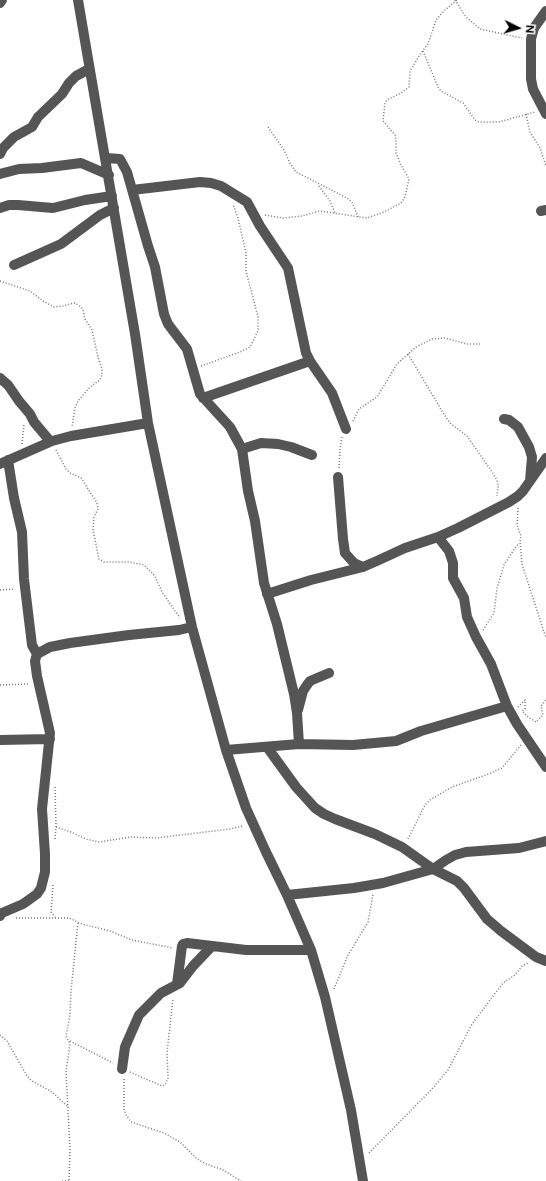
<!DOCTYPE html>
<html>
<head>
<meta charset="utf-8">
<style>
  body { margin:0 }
  #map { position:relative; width:546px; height:1181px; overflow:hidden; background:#fff; font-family:"Public Sans",sans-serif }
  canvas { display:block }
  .north { position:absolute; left:498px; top:8px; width:40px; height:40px; -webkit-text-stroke:3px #fff; paint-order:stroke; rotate:95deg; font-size:11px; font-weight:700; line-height:16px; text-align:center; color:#000 }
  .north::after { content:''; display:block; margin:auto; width:14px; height:18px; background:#000; clip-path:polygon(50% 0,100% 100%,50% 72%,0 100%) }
</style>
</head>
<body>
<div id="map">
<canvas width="546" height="1181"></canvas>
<div class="north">N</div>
</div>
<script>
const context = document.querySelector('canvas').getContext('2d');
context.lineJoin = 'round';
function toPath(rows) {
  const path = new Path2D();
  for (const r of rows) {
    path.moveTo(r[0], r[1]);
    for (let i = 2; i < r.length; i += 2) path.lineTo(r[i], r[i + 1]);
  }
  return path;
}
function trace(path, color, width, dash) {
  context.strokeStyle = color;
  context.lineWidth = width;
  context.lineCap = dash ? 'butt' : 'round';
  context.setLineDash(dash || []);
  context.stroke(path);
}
trace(toPath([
  [455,0,466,17,480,29,522,38],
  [423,51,438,87,441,91,463,103,475,120,479,122,499,122,535,112],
  [526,114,530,132,540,148,546,166],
  [268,127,284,150,290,163,296,172,347,198,352,202,358,217],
  [319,186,330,201,335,213],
  [265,215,283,218,302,216,320,211,367,218,384,212,401,203,405,197,409,179,401,165,396,153,396,140,395,135,383,121,385,103,387,100,401,93,409,87,410,71,421,53,428,44,436,20,445,10,457,0],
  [0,281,30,291,43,301,54,307,63,306,70,304,75,303,81,307,83,310,85,319,92,330,98,357,102,369,102,375,100,380,90,387,78,401,75,408,72,426],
  [408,354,442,411,450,423,467,436,490,469,497,480,498,487,497,496],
  [201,366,240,352,250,347,258,331,258,317,246,271,246,253,238,218,233,204],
  [353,421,359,409,377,397,397,364,416,347,432,339,445,338,467,344,480,344],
  [22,444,24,424],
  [56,450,66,469,70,473,81,478,97,503,98,509,94,517,93,530,99,559,104,562,129,562,144,565,155,576,162,592,180,618],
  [339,468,340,450,342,437],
  [518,508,517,525,521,536,520,542,522,564,546,638],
  [0,590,15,589],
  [483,630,494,613,497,588,504,565,515,548,519,543],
  [0,685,28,684],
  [518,707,525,700,525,709,522,711,528,717,536,722,543,715,541,706,546,700],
  [56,827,71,832,86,839,99,842,131,837,156,838,230,829,243,826],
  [55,839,56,827,55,785],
  [408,839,425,805,430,800,452,787,486,775,502,768,521,745],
  [53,885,51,912,55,917],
  [16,918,69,918,82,924,110,931,132,940,173,948],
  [334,989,348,955,368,922,373,894],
  [0,1035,7,1041,27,1076,32,1081,52,1092,67,1106],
  [70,1041,113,1063],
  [130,1072,162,1086,165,1085,168,1078,167,1053,173,998],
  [124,1079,124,1109,126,1115,131,1122,164,1133,180,1142,197,1159,204,1163,223,1170,241,1181],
  [369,1153,432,1089,448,1070,472,1024,503,983,515,975,522,966,528,963],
  [69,1180,70,1149,66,1072,70,1044,66,1036,70,1015,71,991,78,922],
  [62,1181,71,1181]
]), '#777', 1.5, [1, 2]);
trace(toPath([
  [78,0,135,334,148,423,192,627,226,750,246,808,266,852,287,895,311,950,325,997,351,1110,363,1181],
  [0,3,2,0],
  [546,11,534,28,531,39,531,79,533,89,546,114],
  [0,154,3,148,14,137,32,127,38,117,62,94,69,83,76,76,89,69],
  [106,158,120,159,127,172,148,246,155,267,164,314,168,324,187,349,200,394,230,427,242,449,248,491,255,521,264,583,277,624,294,694,297,713,299,744],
  [0,174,19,169,42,168,81,163,109,175],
  [132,190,200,182,211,183,221,186,247,202,260,226,288,268,306,353,310,361,332,393,346,429],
  [0,208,9,205,18,205,53,208,85,200,112,196],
  [541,211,546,210],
  [14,265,61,244,100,215,114,208],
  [0,378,8,385,19,401,30,414,34,422,50,441],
  [203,398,310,361],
  [504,419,509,420,518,427,529,447,532,457,530,481],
  [242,449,261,443,278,444,291,447,312,455],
  [8,460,14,498,22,532,24,579,32,645,37,654],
  [0,464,52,441,71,436,148,423],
  [338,477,343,539,345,553,354,563,363,567],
  [438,537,449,551,453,563,453,578,464,598,467,617,476,637,491,664,507,706,517,724,546,767],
  [267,594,311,580,363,567,379,560,405,548,438,537,458,528,509,502,518,496,523,491,546,458],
  [298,710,303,691,307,685,310,681,329,673],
  [0,740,50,739],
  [267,747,296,787,315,808,324,814,335,819,375,834,402,847,433,869,457,881,464,888,487,919,501,931,536,957,546,961],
  [226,750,299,744,353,745,396,741,421,731,507,706],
  [287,895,354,888,383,883,433,869,446,860,455,855,466,852,519,848,546,841],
  [0,916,2,913,23,904,37,894,41,888,45,872,45,854,42,809,50,733,37,676,35,661,37,654,50,647,70,643,129,635,179,630,192,627],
  [177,984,182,946,183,944,187,943,246,950,311,950],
  [122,1069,125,1047,139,1015,161,993,180,983,193,966,212,946]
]), '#555', 10);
</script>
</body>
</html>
